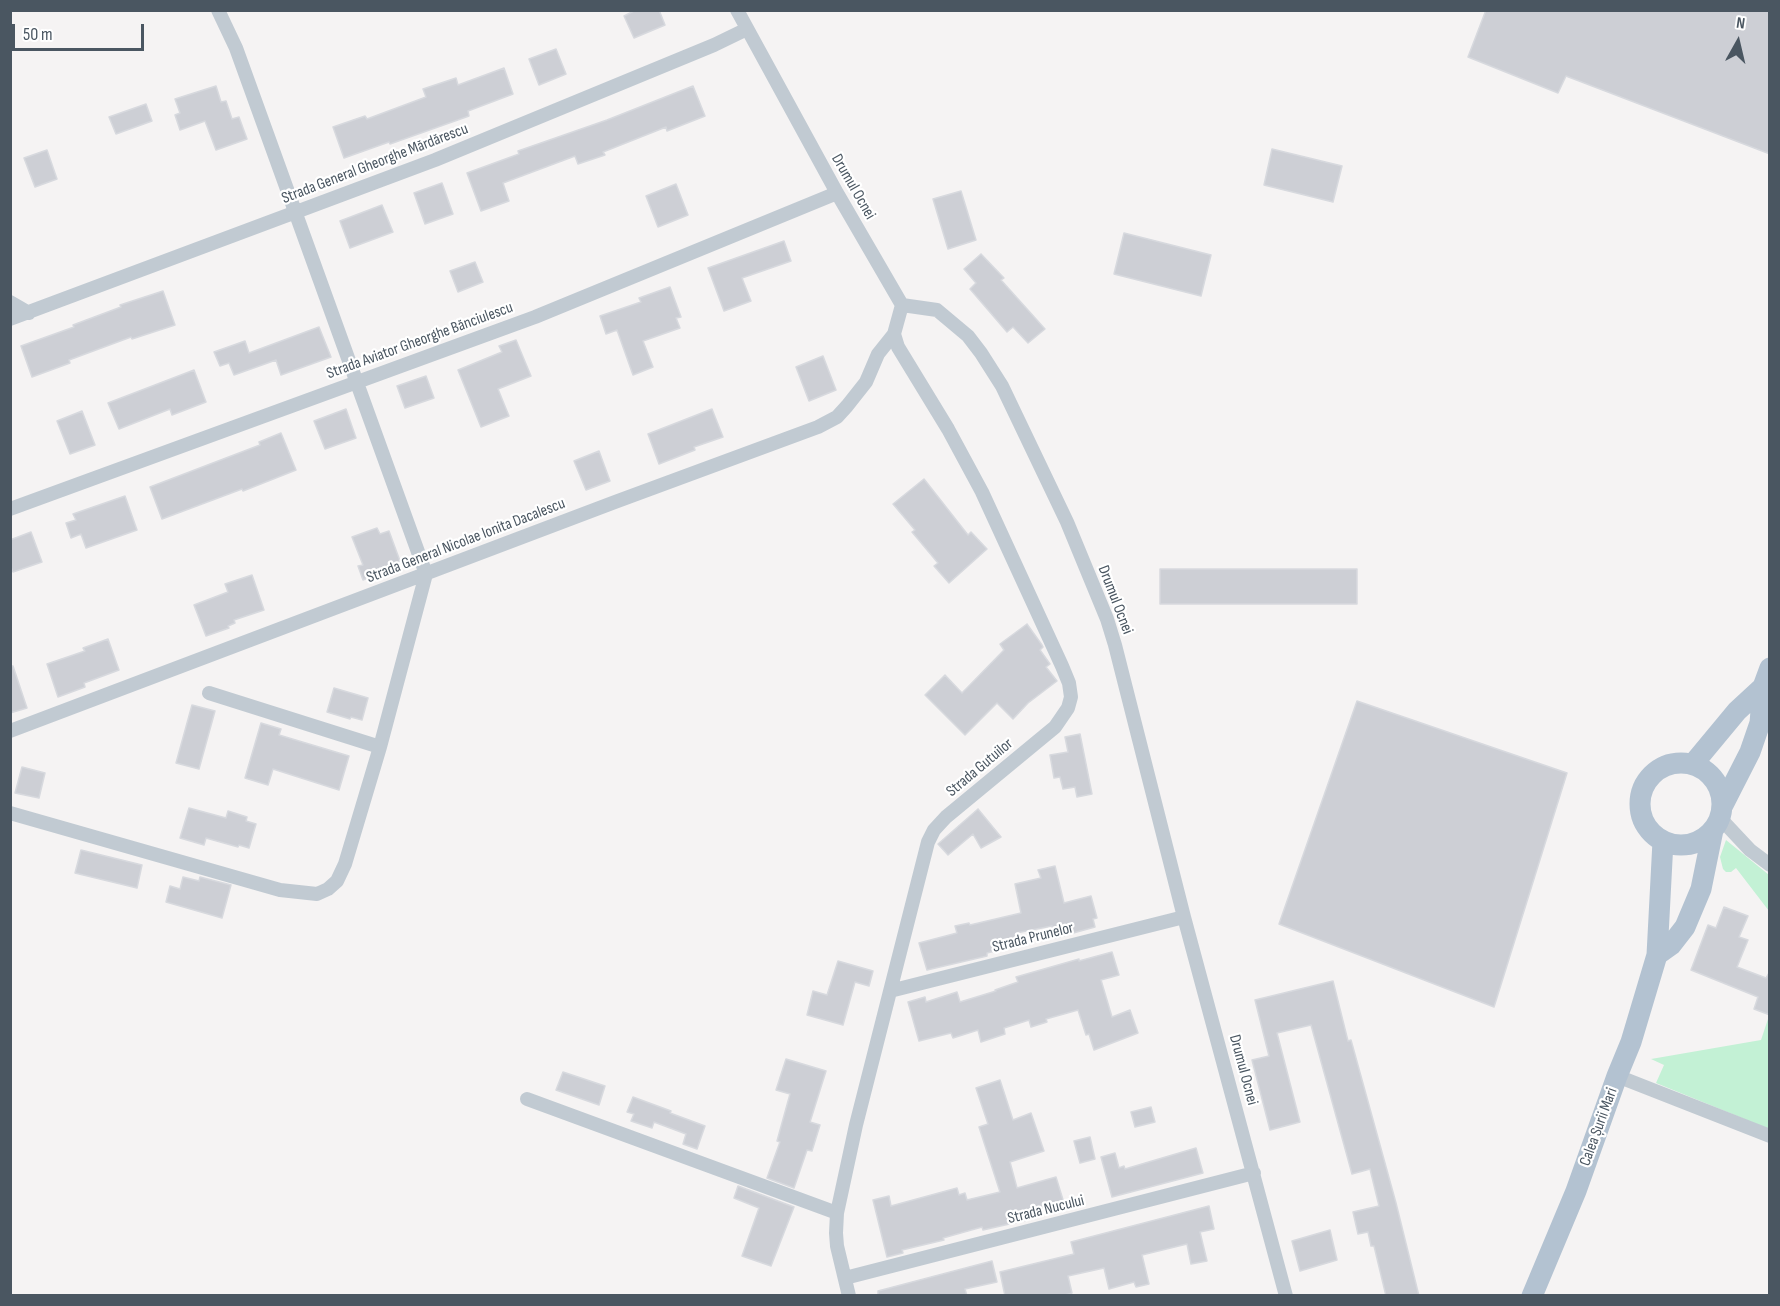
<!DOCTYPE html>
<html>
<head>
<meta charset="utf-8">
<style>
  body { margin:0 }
  #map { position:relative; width:1780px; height:1306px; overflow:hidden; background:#f5f3f3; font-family:"Sofia Sans Condensed",sans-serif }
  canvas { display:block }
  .frame { position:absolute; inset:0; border:12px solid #4a5661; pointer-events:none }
  .north { position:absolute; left:1708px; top:12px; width:60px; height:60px; -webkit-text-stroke:4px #fff; paint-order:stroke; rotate:8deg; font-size:16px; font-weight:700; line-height:24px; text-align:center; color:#4a5661 }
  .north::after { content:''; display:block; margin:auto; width:21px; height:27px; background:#4a5661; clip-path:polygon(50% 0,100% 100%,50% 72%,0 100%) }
  .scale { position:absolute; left:12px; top:24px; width:132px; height:27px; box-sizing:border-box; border:3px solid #4a5661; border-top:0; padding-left:8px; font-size:18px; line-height:21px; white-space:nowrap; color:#4a5661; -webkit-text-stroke:4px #fff; paint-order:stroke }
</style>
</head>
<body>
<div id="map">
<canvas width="1780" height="1306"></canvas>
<div class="frame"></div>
<div class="north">N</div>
<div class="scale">50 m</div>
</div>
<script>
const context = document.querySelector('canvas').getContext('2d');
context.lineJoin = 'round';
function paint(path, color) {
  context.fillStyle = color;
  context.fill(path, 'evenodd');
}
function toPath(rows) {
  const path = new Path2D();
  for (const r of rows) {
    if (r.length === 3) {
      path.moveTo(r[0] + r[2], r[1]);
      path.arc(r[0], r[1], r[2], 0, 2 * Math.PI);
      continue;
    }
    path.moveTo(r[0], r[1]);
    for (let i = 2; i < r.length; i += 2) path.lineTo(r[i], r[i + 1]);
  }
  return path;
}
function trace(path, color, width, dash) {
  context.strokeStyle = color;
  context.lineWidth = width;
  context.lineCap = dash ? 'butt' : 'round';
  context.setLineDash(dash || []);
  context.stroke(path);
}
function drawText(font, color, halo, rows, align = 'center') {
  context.font = font + ' "Sofia Sans Condensed",sans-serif';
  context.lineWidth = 4.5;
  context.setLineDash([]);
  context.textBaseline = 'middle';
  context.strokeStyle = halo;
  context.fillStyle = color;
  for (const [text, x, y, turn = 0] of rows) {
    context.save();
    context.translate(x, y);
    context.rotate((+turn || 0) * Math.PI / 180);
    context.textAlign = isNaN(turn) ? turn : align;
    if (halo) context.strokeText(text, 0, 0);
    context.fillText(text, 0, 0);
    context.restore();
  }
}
paint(toPath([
  [1726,840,1769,875,1769,911,1736,868,1731,872,1726,872,1723,869,1720,857],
  [1769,1016,1769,1129,1656,1083,1664,1065,1651,1059,1761,1040]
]), '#c3f1d5');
const building = toPath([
  [636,10,659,10,665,25,634,38,624,16,636,10],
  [1486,10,1770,10,1770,154,1566,76,1558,93,1468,57,1486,10],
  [556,49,566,74,539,85,529,59,556,49],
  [504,68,513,94,468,111,469,116,390,144,389,142,344,158,333,127,365,116,367,119,426,97,423,89,456,78,458,85,504,68],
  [216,86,221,102,226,101,232,119,239,117,247,139,216,150,205,121,180,130,175,115,180,113,175,99,216,86],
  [693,86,705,116,667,131,666,127,603,152,605,155,578,164,575,156,503,183,509,201,481,211,467,173,519,154,518,151,607,120,693,86],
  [146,104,152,121,116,134,109,117,146,104],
  [1272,149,1342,166,1333,202,1264,185,1272,149],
  [47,150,57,179,35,187,24,158,47,150],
  [442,183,453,214,425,224,414,193,442,183],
  [676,184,688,215,658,227,646,196,676,184],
  [961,191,976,240,948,249,933,199,961,191],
  [382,205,393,232,350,248,340,221,382,205],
  [1124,233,1211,255,1201,296,1114,274,1124,233],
  [784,241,791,261,742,278,751,301,724,311,708,268,784,241],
  [981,254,1004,278,1001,280,1045,329,1028,343,1013,327,1007,332,970,289,976,283,964,269,981,254],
  [475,262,483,282,458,292,450,271,475,262],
  [670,287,681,317,676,318,680,328,643,341,653,367,633,375,617,330,606,334,600,316,641,302,639,298,670,287],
  [163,291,175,325,132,339,131,337,69,360,70,363,32,377,21,346,74,327,73,325,121,307,120,305,163,291],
  [319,327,331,357,281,375,276,360,234,375,229,363,220,366,214,352,245,341,249,353,319,327],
  [516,340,531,376,498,389,509,416,481,427,458,370,502,352,499,346,516,340],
  [823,356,836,390,809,401,796,367,823,356],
  [194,370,206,402,172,415,170,409,119,429,108,403,194,370],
  [426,376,434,398,405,408,397,386,426,376],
  [346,409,356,438,325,449,314,421,346,409],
  [712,409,723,437,694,447,695,450,659,464,648,434,712,409],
  [82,411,95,445,70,454,57,421,82,411],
  [281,433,296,470,243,491,242,489,162,519,150,487,260,445,259,442,281,433],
  [599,451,610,481,586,490,574,461,599,451],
  [924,479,968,535,971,532,987,549,949,583,934,566,938,563,912,532,915,530,893,504,924,479],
  [125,496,137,530,86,548,81,534,71,538,66,523,76,520,73,514,125,496],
  [377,528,380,534,389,531,400,561,378,569,380,573,363,580,358,566,363,565,352,537,377,528],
  [31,532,42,562,13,572,10,565,10,540,31,532],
  [1160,569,1357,569,1357,604,1160,604,1160,569],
  [252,575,264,610,234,620,235,623,228,626,229,628,206,636,194,605,228,592,225,584,252,575],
  [1027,624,1042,645,1043,647,1040,650,1050,664,1046,667,1057,681,1028,703,1013,719,997,703,965,735,925,695,945,675,962,693,1004,650,1000,644,1027,624],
  [108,639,119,670,84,683,85,687,58,697,47,664,85,651,83,648,108,639],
  [10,666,13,666,27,708,10,713,10,666],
  [334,688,368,698,362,720,351,717,350,719,327,712,334,688],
  [1357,701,1567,773,1494,1007,1279,924,1357,701],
  [192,705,215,711,199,769,176,763,192,705],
  [261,723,281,729,279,735,349,756,339,790,273,769,268,785,245,778,261,723],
  [1080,734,1092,794,1077,797,1075,787,1063,789,1060,777,1054,778,1050,755,1068,752,1065,737,1080,734],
  [22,767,45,773,39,798,15,793,22,767],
  [189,808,226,818,228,811,247,817,246,821,256,824,249,848,239,845,238,847,206,838,204,845,180,838,189,808],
  [978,809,1001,837,981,848,973,834,948,855,938,844,978,809],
  [81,850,142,865,137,888,75,873,81,850],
  [1055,866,1064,903,1091,896,1097,918,1093,919,1095,927,1055,938,1052,926,1016,933,1019,945,987,953,987,956,927,970,919,943,957,933,955,926,969,923,970,925,1021,913,1015,884,1041,878,1038,870,1055,866],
  [183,877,199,881,200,877,231,885,222,918,166,902,170,886,180,889,183,877],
  [1724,907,1748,916,1739,937,1748,940,1737,967,1766,978,1770,971,1770,1015,1754,1009,1758,997,1691,970,1708,925,1716,928,1724,907],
  [1112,952,1119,975,1101,980,1112,1017,1130,1010,1138,1033,1094,1050,1089,1034,1086,1035,1078,1010,1046,1019,1047,1022,1031,1027,1029,1020,1004,1028,1005,1034,981,1042,978,1030,953,1038,951,1033,919,1041,908,1002,925,997,926,1002,957,992,960,1002,996,991,995,990,1018,982,1016,977,1079,959,1079,961,1112,952],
  [838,961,873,971,869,986,855,982,843,1025,807,1015,813,991,827,995,838,961],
  [1333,981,1348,1041,1351,1040,1396,1203,1419,1296,1386,1296,1374,1246,1371,1246,1368,1232,1358,1234,1353,1212,1379,1206,1370,1169,1352,1174,1311,1025,1277,1033,1300,1122,1270,1130,1252,1060,1269,1056,1255,1000,1333,981],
  [786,1059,826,1071,810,1122,820,1125,812,1151,807,1150,794,1188,767,1178,780,1142,777,1141,790,1094,776,1090,786,1059],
  [563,1072,605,1086,599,1105,556,1090,563,1072],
  [1000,1080,1013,1120,1031,1113,1044,1151,1010,1162,1017,1188,1056,1177,1064,1203,1025,1215,1027,1220,983,1230,982,1227,943,1238,944,1240,902,1250,903,1253,887,1257,873,1200,889,1196,891,1206,957,1188,959,1195,965,1193,967,1200,1000,1192,979,1127,988,1124,976,1088,1000,1080],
  [633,1097,671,1111,670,1113,705,1126,697,1149,683,1144,686,1134,654,1122,652,1128,631,1121,634,1114,627,1112,633,1097],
  [1151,1107,1155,1122,1135,1127,1131,1112,1151,1107],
  [1090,1137,1095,1159,1080,1163,1074,1141,1090,1137],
  [1196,1148,1203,1173,1112,1197,1101,1157,1115,1153,1119,1168,1124,1166,1125,1169,1196,1148],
  [738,1186,794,1207,771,1266,742,1256,759,1208,734,1198,738,1186],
  [1209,1206,1214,1229,1200,1232,1207,1261,1191,1264,1187,1244,1142,1255,1149,1284,1136,1287,1134,1282,1109,1289,1104,1268,1068,1276,1072,1293,1062,1296,1005,1296,1000,1272,1074,1254,1071,1242,1209,1206],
  [1330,1230,1337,1260,1300,1271,1292,1241,1330,1230],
  [992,1261,997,1282,965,1289,967,1296,878,1296,878,1291,992,1261]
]);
paint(building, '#cdcfd5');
trace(building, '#d7d9de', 1.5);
trace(toPath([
  [737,10,837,193,902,305,937,310,968,336,981,353,1002,386,1067,522,1107,619,1115,645,1184,917,1286,1296],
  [10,302,29,313],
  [10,319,435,160,714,45,747,29],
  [10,509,535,317,837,193],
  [209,693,380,747],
  [10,731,615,502,818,427,837,417,847,406,866,382,878,354,894,334],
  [10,813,280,890,317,894,328,889,337,881,345,864,380,747,426,574,236,48,218,10],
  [1720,818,1750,850,1770,865],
  [890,991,1184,917],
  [1617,1076,1770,1136],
  [527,1099,837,1213],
  [845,1278,1254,1173],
  [849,1296,837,1246,836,1233,837,1213,856,1125,928,842,934,830,946,817,1055,727,1068,708,1071,697,1069,683,1062,666,982,492,948,429,898,347,894,334,902,305]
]), '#c1cad2', 14);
trace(toPath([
  [1681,804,41],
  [1693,764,1737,711,1763,687],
  [1723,805,1750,752,1760,723,1763,687,1770,668],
  [1657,955,1671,945,1685,927,1701,889,1713,830],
  [1532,1296,1576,1191,1617,1076,1631,1042,1657,955,1663,841]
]), '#b3c2d1', 21);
drawText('16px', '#4a5661', '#fff', [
  ["Strada General Gheorghe Mărdărescu",375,164,-21],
  ["Drumul Ocnei",853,187,60],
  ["Strada Aviator Gheorghe Bănciulescu",420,341,-20],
  ["Strada General Nicolae Ionita Dacalescu",466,541,-21],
  ["Drumul Ocnei",1115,600,69],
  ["Strada Gutuilor",980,768,-40],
  ["Strada Prunelor",1033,938,-14],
  ["Drumul Ocnei",1243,1070,75],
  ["Calea Șurii Mari",1599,1127,-70],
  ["Strada Nucului",1046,1210,-14]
]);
</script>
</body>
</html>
